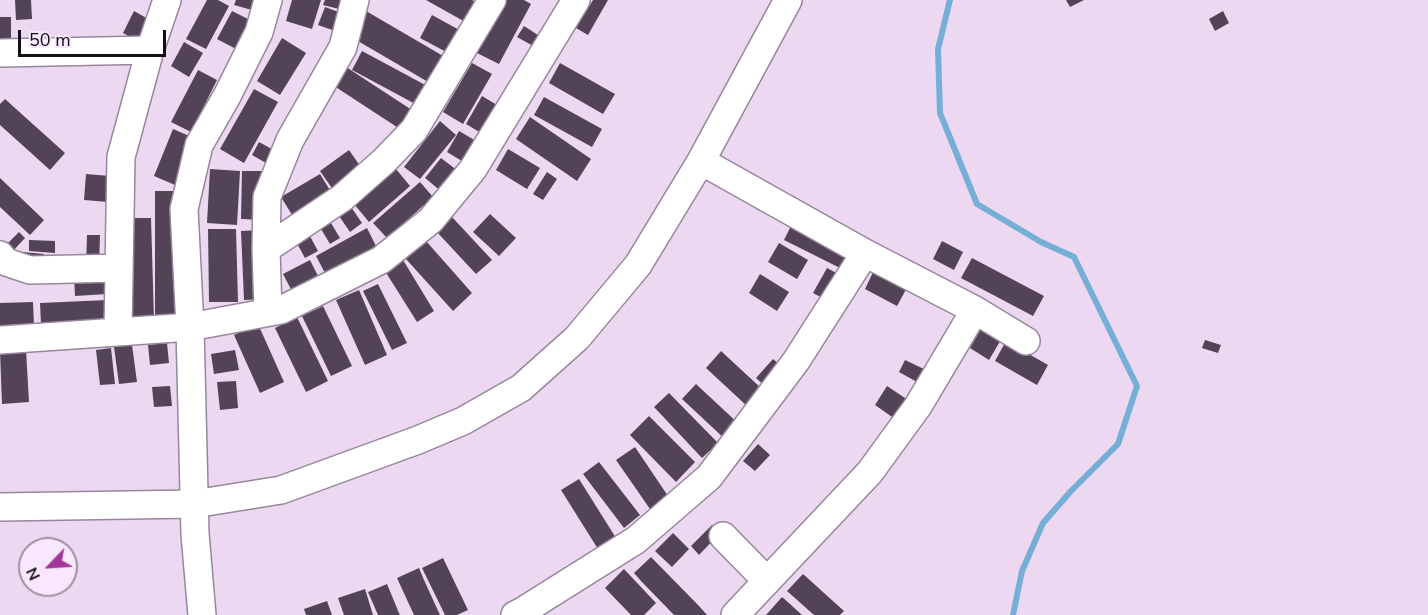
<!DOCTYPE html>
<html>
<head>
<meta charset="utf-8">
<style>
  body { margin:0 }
  #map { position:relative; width:1428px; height:615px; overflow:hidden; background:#ecd9f1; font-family:"Nunito Sans",sans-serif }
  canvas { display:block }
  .north { position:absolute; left:18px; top:537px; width:60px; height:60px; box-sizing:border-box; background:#f9e6ff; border:2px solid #9d90a2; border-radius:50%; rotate:245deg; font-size:16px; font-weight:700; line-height:24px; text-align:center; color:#140e16 }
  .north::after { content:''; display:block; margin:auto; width:21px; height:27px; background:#a23697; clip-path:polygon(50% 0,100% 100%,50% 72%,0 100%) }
  .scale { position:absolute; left:18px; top:30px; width:148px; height:27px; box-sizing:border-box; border:3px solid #140e16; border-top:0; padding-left:8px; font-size:18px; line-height:21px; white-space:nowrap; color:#140e16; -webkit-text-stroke:4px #f9e6ff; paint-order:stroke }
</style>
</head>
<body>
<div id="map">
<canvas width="1428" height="615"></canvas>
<div class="north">N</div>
<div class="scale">50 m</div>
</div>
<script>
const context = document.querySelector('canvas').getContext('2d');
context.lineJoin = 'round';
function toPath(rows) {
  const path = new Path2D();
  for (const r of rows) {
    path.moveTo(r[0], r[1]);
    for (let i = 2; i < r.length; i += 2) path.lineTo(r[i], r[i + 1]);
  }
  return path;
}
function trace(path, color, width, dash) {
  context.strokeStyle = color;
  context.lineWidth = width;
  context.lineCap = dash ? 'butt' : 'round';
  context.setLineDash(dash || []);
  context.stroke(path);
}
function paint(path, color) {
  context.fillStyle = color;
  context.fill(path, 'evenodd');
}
trace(toPath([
  [950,0,938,49,940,113,977,204,1041,242,1074,257,1137,386,1118,444,1071,491,1043,523,1022,571,1013,615]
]), '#76afd5', 6);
paint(toPath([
  [15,0,31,0,32,19,16,20],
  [207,0,218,0,229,6,206,49,186,39],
  [236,0,262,0,259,12,234,5],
  [292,0,321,0,312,29,286,21],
  [325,0,345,0,343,10,323,5],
  [426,0,472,0,478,3,467,23],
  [503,0,524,0,531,4,499,64,475,52],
  [593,0,608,0,588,35,576,28],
  [1066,0,1084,0,1070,7],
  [325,7,344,14,338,32,318,25],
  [134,11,150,20,139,42,123,33],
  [232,11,252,21,238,50,217,39],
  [366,11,450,60,435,86,351,37],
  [1223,11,1229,23,1215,31,1209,19],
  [432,15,463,32,450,54,420,38],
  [0,17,11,17,11,44,0,44],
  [524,26,541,37,535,47,517,37],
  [282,38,306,53,280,95,257,81],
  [184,42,203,53,189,77,171,66],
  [362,51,429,87,419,106,352,70],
  [472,63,492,74,463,124,443,112],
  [560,63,615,94,603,114,549,83],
  [343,65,415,112,403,131,331,84],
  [198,70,217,80,191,132,171,122],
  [254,89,278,102,244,163,220,149],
  [482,96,502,108,486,136,466,124],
  [544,97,602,129,592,147,534,115],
  [5,99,65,153,50,170,0,125,0,104],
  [530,117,591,159,577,181,516,139],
  [440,121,456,135,420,179,404,167],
  [173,129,194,138,175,185,154,176],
  [459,131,483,145,470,166,447,152],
  [259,142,281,154,273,167,252,155],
  [508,149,540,168,527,189,496,170],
  [349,150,367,176,338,197,320,171],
  [441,158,458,171,442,192,425,178],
  [210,169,240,171,237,225,207,223],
  [396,169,410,186,369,222,354,204],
  [242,171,264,171,262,220,241,219],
  [547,172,557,179,543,200,533,194],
  [86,174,110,176,108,202,84,200],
  [320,174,336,200,297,223,281,197],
  [0,178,44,220,30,235,0,207],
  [420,182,433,197,387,238,373,223],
  [155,191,181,191,182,318,155,318],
  [349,204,362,223,350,232,337,213],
  [490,214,516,238,499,256,473,232],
  [452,217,492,260,476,274,436,231],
  [128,218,151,218,154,319,130,320],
  [328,218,340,238,330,244,318,224],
  [792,224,855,254,846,271,784,240],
  [367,228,377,248,326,275,316,256],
  [208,229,236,229,238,302,209,302],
  [306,229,318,251,305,258,293,236],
  [262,230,265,299,244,300,241,231],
  [19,232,25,238,11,253,4,247],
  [87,235,100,235,99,267,86,266],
  [29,240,55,241,55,253,29,251],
  [426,241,472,293,453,311,406,259],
  [942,241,963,252,954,270,933,259],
  [779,243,808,260,797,279,768,262],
  [22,252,44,254,43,268,21,266],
  [972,258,1044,296,1033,316,961,278],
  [310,260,322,284,295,297,283,274],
  [403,260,434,311,417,322,385,271],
  [876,266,909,284,897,306,865,289],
  [827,268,842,276,828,301,813,293],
  [106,273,107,294,75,296,74,275],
  [760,274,789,292,777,311,749,293],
  [378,284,407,343,392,350,363,291],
  [359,290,387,355,365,365,336,300],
  [108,300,108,322,41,325,40,303],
  [33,302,34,325,0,326,0,303],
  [323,306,352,366,331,376,302,316],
  [297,317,328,381,306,392,275,328],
  [258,324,284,382,260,393,234,335],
  [982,327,1002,338,989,360,970,348],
  [1205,340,1221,345,1218,353,1202,348],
  [1006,341,1048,365,1037,385,995,361],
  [167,343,169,363,150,365,148,345],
  [132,345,137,382,119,384,114,347],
  [111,348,115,384,100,385,96,350],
  [26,350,29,402,2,404,0,351],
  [235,350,239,370,214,374,211,354],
  [721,351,762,389,747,406,706,368],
  [773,359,784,368,767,388,756,378],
  [905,360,924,369,917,382,899,372],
  [236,381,238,408,220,410,217,382],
  [696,384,740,425,726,440,682,399],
  [170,386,172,406,154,407,152,387],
  [887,386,908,400,895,419,875,405],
  [669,393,718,443,702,458,654,407],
  [649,416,695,462,676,482,630,435],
  [758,444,770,455,755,471,743,461],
  [635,447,668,496,650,509,616,460],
  [599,462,640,515,624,528,583,474],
  [579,479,616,538,598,549,561,490],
  [712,525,720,533,699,555,691,546],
  [673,533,689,549,672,567,655,551],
  [651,557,699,606,707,615,674,615,641,581,634,573],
  [443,558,468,610,457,615,445,615,422,568],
  [419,568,424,580,440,615,414,615,397,578],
  [624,569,656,603,644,615,631,615,605,588],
  [803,574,844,611,840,615,814,615,787,591],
  [387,584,399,613,400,615,378,615,368,592],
  [365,589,373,615,344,615,338,598],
  [782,597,790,604,802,615,766,615],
  [327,601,332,615,306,615,304,609]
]), '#534356');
const minor = toPath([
  [0,53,150,50],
  [701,161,865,253,975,310,1026,341],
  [266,249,342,198,384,161,414,130,492,0],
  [0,255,6,262,30,270,119,268],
  [268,312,266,249,267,197,290,140,343,47,355,0],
  [118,332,121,157,150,50,167,0],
  [0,340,190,327,281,310,381,260,431,220,473,169,576,0],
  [0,507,194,504,281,490,418,440,463,421,521,388,577,338,638,265,701,161,788,0],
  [723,536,767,581],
  [202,615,195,534,190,327,184,209,199,145,227,96,259,32,268,0],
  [515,615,523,611,636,540,709,477,796,361,865,253],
  [735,615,870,472,918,406,975,310]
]);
trace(minor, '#97869c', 30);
trace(minor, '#fff', 27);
</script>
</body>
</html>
